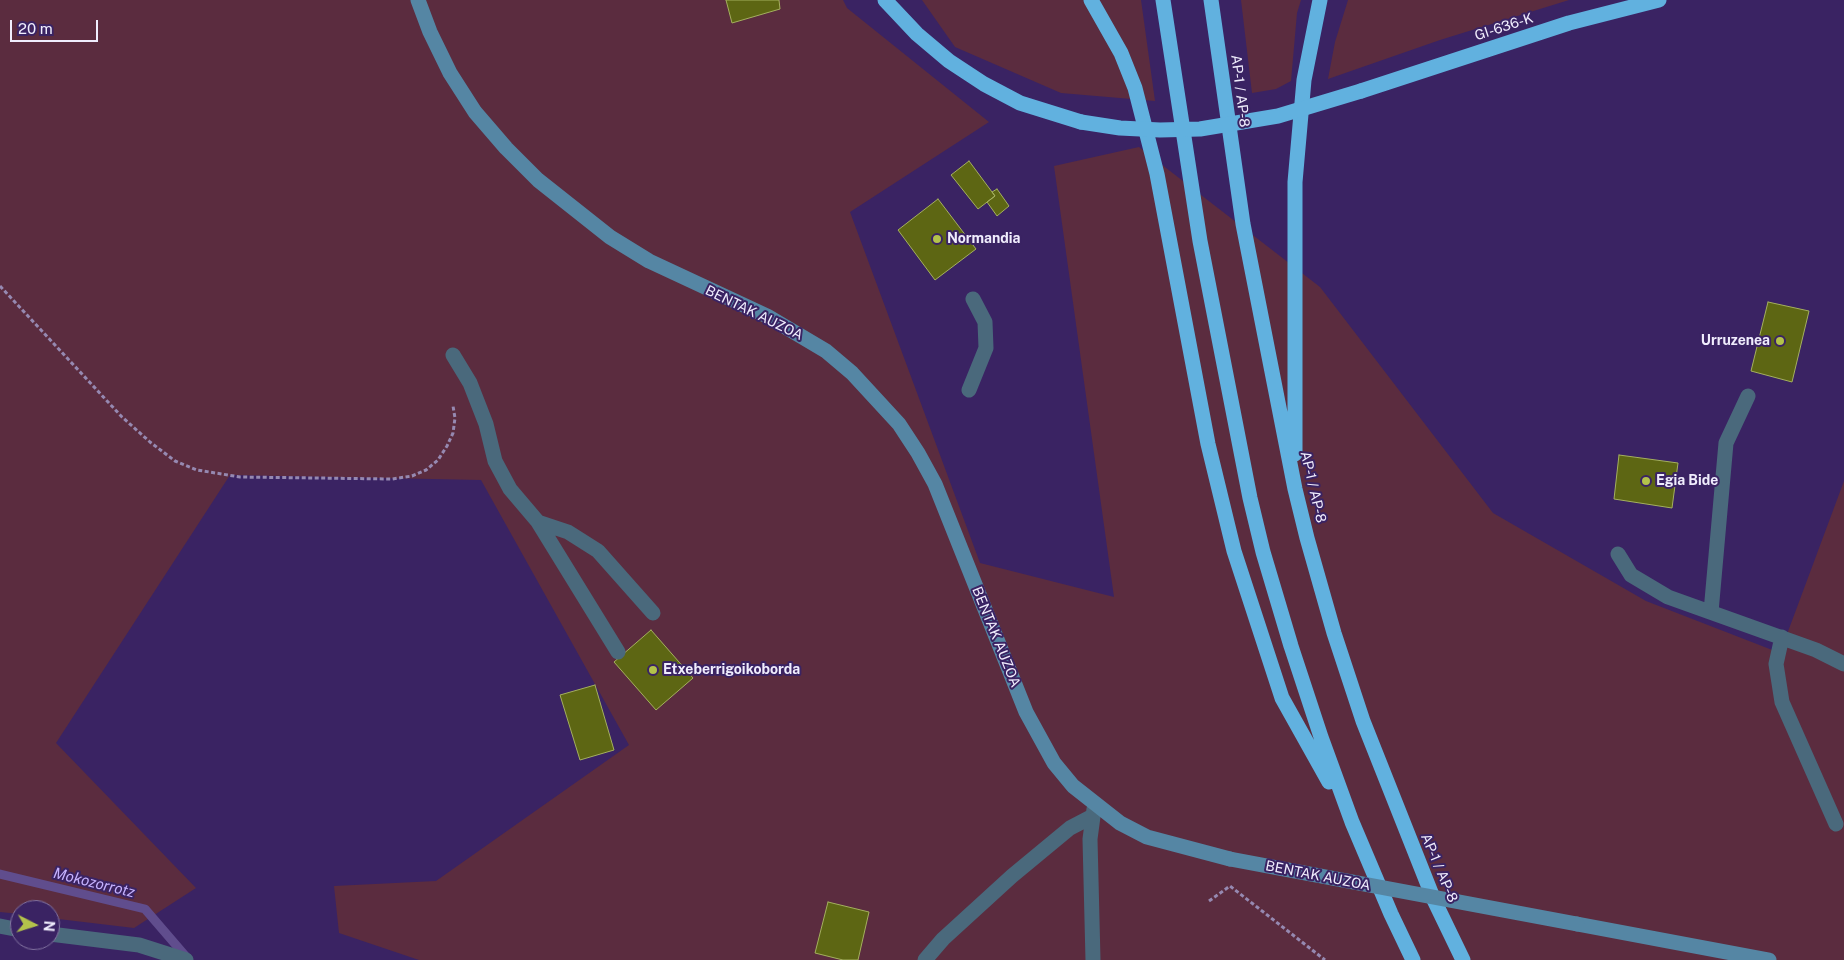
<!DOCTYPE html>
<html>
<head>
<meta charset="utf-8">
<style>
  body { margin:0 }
  #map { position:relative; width:1844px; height:960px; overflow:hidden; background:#3a2363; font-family:"Public Sans",sans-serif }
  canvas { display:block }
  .north { position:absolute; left:10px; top:900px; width:50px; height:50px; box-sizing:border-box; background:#3a2363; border:1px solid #8374a1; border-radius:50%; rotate:95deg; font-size:14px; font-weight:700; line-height:20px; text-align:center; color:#f0edfd }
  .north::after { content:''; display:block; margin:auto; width:18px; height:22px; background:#b3c24b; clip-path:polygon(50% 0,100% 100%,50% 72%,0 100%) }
  .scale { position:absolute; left:10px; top:20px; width:88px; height:22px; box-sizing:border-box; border:2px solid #f0edfd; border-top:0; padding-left:6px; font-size:15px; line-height:18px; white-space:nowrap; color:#f0edfd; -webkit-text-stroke:4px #3a2363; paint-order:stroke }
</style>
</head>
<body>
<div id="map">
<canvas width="1844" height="960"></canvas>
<div class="north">N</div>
<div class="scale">20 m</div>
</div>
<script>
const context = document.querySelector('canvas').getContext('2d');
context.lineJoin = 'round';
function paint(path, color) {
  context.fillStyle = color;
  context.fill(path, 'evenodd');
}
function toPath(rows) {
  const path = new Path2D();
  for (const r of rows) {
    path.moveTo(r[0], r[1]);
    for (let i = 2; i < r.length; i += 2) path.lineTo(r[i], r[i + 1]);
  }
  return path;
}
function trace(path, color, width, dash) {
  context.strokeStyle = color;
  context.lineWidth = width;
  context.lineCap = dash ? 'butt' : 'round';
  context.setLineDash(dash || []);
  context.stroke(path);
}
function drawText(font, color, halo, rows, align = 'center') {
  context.font = font + ' "Public Sans",sans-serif';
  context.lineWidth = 4;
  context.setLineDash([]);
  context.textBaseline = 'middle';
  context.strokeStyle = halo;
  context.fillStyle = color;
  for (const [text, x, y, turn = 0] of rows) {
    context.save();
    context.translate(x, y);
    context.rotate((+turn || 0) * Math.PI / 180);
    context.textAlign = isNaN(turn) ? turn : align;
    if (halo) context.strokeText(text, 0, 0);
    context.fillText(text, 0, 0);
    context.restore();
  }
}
paint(toPath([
  [0,0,843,0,847,8,989,122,850,212,980,563,1114,597,1054,166,1139,147,1320,287,1493,513,1646,601,1780,653,1844,481,1844,960,419,960,339,933,334,886,436,881,629,745,481,480,230,475,56,743,196,888,134,928,50,918,50,910,20,910,20,914,0,912],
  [922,0,1141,0,1155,101,1061,93,955,47],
  [1241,0,1301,0,1297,13,1291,81,1276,89,1252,93],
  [1348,0,1569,0,1440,40,1328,79,1335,42]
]), '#5b2c3f');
trace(toPath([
  [0,874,145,909,188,959]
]), '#604d8d', 9);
const building = toPath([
  [726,0,779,0,780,9,732,23,726,0],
  [969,161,995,196,978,209,951,175,969,161],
  [997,189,1009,206,997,216,987,202,995,196,992,192,997,189],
  [938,199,976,249,935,280,898,230,938,199],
  [1768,302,1809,311,1792,382,1751,371,1768,302],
  [1619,455,1678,463,1672,508,1614,499,1619,455],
  [651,630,693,678,656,710,614,662,651,630],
  [595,685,614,750,580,760,560,695,595,685],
  [828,902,869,912,858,960,843,960,815,953,828,902]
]);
paint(building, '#5d6613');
trace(building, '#a4b05e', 1);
trace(toPath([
  [0,286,122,417,150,442,175,461,197,470,240,477,392,479,412,476,426,470,438,460,447,446,453,433,455,418,453,406],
  [1209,901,1230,886,1325,960]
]), '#9689b1', 3, [4, 2.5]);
trace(toPath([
  [453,355,470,383,486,424,495,461,510,489,538,522,618,652],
  [969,390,986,348,985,322,973,299],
  [538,522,568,532,598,551,653,613],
  [1618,554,1631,575,1668,597,1816,650,1844,664],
  [1711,612,1726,443,1748,396],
  [1782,637,1776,664,1782,702,1836,824],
  [925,960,943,939,1012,876,1070,828,1091,817],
  [1093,960,1090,839,1094,809]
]), '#4a697c', 15);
trace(toPath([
  [0,926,20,930],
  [50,934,139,945,186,960]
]), '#4a697c', 15);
trace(toPath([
  [418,0,430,32,450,73,475,112,506,148,538,180,610,237,649,261,767,316,826,351,852,373,899,424,918,453,935,484,1026,712,1054,763,1073,786,1120,823,1147,837,1230,859],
  [1577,924,1769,960]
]), '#5586a4', 15);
trace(toPath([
  [885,0,917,34,949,61,984,84,1020,103,1081,122],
  [1091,0,1121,53,1135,88,1157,174,1208,444,1234,551,1282,698,1329,782],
  [1163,0,1200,241,1250,498,1263,552,1291,646,1321,737,1352,822,1391,914,1413,960],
  [1211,0,1243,224,1295,489,1307,538,1334,633,1363,721,1434,900,1463,960],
  [1361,91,1569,23,1659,0],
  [1295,454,1295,182,1304,80,1320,0]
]), '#61b1df', 15);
trace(toPath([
  [1230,859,1577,924]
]), '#5586a4', 15);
trace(toPath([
  [1081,122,1120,128,1160,130,1200,129,1278,116,1361,91]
]), '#61b1df', 15);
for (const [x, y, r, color] of [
  [937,239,5,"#b3c24b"],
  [1780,341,5,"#b3c24b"],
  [1646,481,5,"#b3c24b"],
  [653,670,5,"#b3c24b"]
]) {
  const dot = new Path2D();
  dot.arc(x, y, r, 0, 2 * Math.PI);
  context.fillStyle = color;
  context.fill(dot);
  trace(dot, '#3a2363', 2);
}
drawText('14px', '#f0edfd', '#3a2363', [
  ["GI-636-K",1504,27,-18],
  ["AP-1 / AP-8",1240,91,83],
  ["BENTAK AUZOA",754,313,26],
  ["AP-1 / AP-8",1313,487,77],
  ["BENTAK AUZOA",996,637,68],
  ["AP-1 / AP-8",1439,868,67],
  ["BENTAK AUZOA",1318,876,11]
]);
drawText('bold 14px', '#f0edfd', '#3a2363', [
  ["Normandia",947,239],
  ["Urruzenea",1770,341,"right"],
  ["Egia Bide",1656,481],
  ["Etxeberrigoikoborda",663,670]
], 'left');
drawText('italic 15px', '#c5b1fd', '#3a2363', [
  ["Mokozorrotz",94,883,14]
]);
</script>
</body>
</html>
